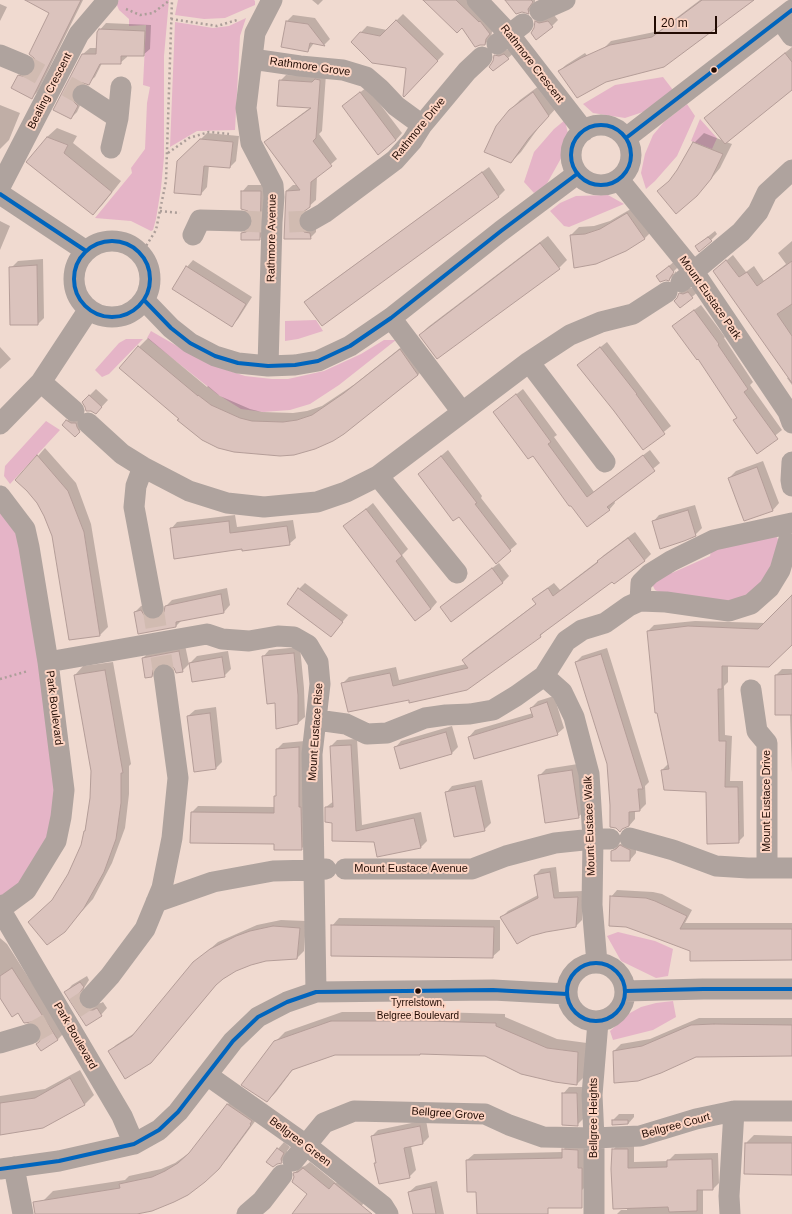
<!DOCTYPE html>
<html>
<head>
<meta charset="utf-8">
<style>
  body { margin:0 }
  #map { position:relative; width:792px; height:1214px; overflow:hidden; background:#f0dad0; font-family:Helvetica,sans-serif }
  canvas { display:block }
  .scale { position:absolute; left:654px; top:16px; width:63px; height:18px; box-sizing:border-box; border:2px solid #210b03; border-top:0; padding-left:5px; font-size:12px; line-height:14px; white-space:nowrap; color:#210b03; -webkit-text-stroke:3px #fdd4c3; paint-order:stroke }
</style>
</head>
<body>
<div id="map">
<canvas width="792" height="1214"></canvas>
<div class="scale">20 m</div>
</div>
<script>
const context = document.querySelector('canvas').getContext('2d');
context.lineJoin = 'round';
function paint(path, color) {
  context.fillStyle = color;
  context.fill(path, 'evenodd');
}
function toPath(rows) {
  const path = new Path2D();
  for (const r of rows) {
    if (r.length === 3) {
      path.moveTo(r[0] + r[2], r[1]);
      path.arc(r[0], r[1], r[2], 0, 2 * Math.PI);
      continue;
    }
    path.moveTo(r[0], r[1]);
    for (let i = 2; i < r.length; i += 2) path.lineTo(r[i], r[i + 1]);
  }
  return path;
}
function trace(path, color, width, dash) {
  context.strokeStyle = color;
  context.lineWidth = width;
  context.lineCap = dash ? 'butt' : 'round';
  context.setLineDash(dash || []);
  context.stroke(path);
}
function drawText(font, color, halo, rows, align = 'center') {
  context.font = font + ' Helvetica,sans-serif';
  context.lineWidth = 4;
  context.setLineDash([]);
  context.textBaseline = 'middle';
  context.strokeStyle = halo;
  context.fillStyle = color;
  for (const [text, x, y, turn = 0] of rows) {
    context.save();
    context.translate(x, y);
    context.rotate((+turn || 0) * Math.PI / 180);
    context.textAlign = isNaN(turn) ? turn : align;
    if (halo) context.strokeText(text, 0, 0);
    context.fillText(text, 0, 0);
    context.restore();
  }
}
paint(toPath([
  [119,0,169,0,164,56,164,157,161,188,156,219,153,230,151,231,131,221,95,218,132,173,131,168,145,149,147,103,150,87,143,85,146,25,129,26,129,19,119,10,116,3],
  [178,0,254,0,255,1,255,5,225,18,204,19,175,15],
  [246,18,240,36,235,130,197,131,170,147,175,22,213,28,229,26],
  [663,77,673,90,646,111,625,118,593,113,583,104,615,85],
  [687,104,695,116,677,156,655,181,646,189,641,173,645,154,653,135,664,122],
  [700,119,717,138,712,149,691,141],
  [565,120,568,134,564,153,545,187,534,193,524,182,534,152,554,129],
  [608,195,624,204,569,227,564,226,550,211,560,203,576,196],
  [316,320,323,331,298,339,285,341,285,321],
  [151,331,196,357,218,367,245,376,272,379,288,379,324,371,361,354,384,340,396,340,339,385,310,404,290,410,263,412,241,409,217,394,147,338],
  [126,339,143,339,109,374,102,377,95,370,119,343],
  [46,421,60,430,10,484,4,476,5,466],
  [0,508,20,534,58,794,49,841,20,886,0,896],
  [776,536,781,544,764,585,733,602,663,594,655,590,652,584,667,569,672,573,710,556,712,547],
  [618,932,655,941,673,949,668,976,656,978,621,961,607,936],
  [673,1001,676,1017,653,1030,613,1040,610,1031,630,1013,641,1007,656,1003]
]), '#e5b4c7');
paint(toPath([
  [40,0,83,0,38,91,32,98,19,76,25,69,33,71,36,69,51,12],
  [312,0,323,0,318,5],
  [424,0,469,0,496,27,492,32,491,38,485,44,462,26],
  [506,0,535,0,535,6,528,13],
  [700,0,751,0,626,76,605,47,611,41,659,31],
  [0,4,7,7,0,21],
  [403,14,444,54,404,96,407,67,352,42,367,26,387,30],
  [293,15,315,18,330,39,324,45,314,43,308,51,287,21],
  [542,15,554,15,558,20,552,26,535,29,535,22],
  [106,23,151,25,150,49,143,55,127,55,127,57,120,63,102,63,95,77,88,83,83,82,78,83,77,87,83,99,77,112,71,118,55,110,83,54,90,48,97,48,98,32],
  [792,47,792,89,726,142,732,144,720,168,705,186,695,196,659,191,673,177,694,143,704,133,724,141,705,118],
  [511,48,515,52,508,58,494,61,495,56,501,49,506,50],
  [585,53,605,78,559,71,566,65],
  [326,74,322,131,319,134,337,159,317,176,316,200,305,210,304,214,316,227,316,232,310,238,285,238,286,191,293,185,298,185,266,142,272,136,311,107,280,81,286,75,320,76],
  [543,83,558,106,539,127,521,152,511,162,510,110,520,100],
  [367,87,402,133,396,140,343,106],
  [0,105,20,113,9,140,0,149],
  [57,128,77,136,73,143,121,181,103,204,93,214,47,137],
  [207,133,239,136,236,161,230,167,209,165,207,187,201,194,178,162],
  [489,167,505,190,499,196,323,325,306,302,312,296],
  [248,185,267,185,266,232,259,239,242,233,249,227,253,226,254,221,242,192],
  [636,206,653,230,645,238,626,250,571,235,579,227,594,226,610,221],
  [0,221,10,226,0,250],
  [715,231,717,234,711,240,696,246],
  [548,236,567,260,559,268,420,335,428,327],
  [792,241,792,385,787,378,789,377,721,265,733,255,746,272,754,266,764,281,786,264,778,253],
  [43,259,44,318,38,324,12,267,18,261],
  [193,260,252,297,238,319,232,325,173,288,187,267],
  [676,260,680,265,671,274,674,274,676,271,676,273,669,280,657,276],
  [695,286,699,291,680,307,679,294,686,287,691,288],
  [701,305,725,337,724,338,753,382,750,385,782,430,756,451,734,420,738,417,698,358,680,320],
  [148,338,207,387,208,386,220,396,250,409,262,412,293,413,307,411,322,406,355,384,409,341,427,365,418,375,343,433,180,418,139,347],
  [607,342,671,426,643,449,615,411,578,365],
  [0,347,11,359,0,369],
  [96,389,108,400,96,413,83,402],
  [523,389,557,435,554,437,594,492,650,450,660,463,614,501,615,503,609,510,587,526,533,454,494,412],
  [73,414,86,425,75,435,63,425],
  [45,448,76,483,91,524,108,627,100,635,70,639,53,536,38,456],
  [448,450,482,496,481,498,517,544,496,562,459,515,419,474],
  [763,461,779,503,773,510,729,478,736,471],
  [373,503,408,549,402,555,437,602,431,609,345,526],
  [695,505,702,528,695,535,653,522,659,515],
  [235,515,237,527,293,520,296,538,289,544,175,557,171,529,177,522],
  [635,532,651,554,644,561,612,580,547,629,540,636,409,698,349,711,342,684,349,677,396,667,399,680,466,664,463,660,470,653,537,603,534,599,540,593,554,583,560,590,598,561,604,555],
  [499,563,509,576,502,583,442,607,448,601],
  [305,583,348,615,331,636,299,589],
  [227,588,230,605,224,612,182,620,176,626,139,633,135,612,141,606,148,604,155,613,163,614,165,613,166,606,172,600],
  [792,597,792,643,728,665,728,682,724,686,725,735,732,736,730,781,743,781,744,836,738,842,707,791,662,770,669,763,648,631,654,625,695,621,765,623],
  [185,645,189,664,182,671,169,663,162,662,159,663,158,669,152,676,143,658,149,652],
  [300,647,304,688,305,717,298,723,277,728,276,702,263,657,269,650],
  [607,648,649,782,645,786,646,804,640,810,635,811,635,819,629,826,616,828,611,805,608,764,576,662,582,656],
  [228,651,231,669,224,676,190,663,197,656],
  [113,662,131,764,129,766,129,794,125,828,112,863,93,899,64,931,54,899,69,874,82,846,91,798,92,771,75,675,83,666],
  [782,669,792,669,792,773,790,714,776,675],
  [554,696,564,728,557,734,469,737,475,730,533,713,531,708,538,701],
  [216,707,222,762,216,768,188,716,195,710],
  [452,726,458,747,452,753,401,768,395,748,401,741],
  [357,739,362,825,421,812,427,841,421,847,374,841,333,822,326,807,334,801,331,746,337,740],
  [305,741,308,842,301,849,275,843,192,812,198,806,275,807,276,796,277,794,277,749,283,743],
  [578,764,585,811,578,817,539,776,546,769],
  [482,780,491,823,484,830,446,793,452,786],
  [624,843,636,844,636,853,630,860,612,851,618,845],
  [556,867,559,892,583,891,582,920,576,926,502,917,508,911,538,895,535,875,541,869],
  [617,890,653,892,662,894,692,910,685,923,792,923,792,959,691,950,627,926,611,897],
  [339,918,500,920,500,950,492,957,332,926],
  [281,920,306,921,304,951,297,958,266,960,251,964,236,970,219,981,151,1063,109,1052,116,1045,138,1031,194,963,218,942,257,925],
  [0,938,7,944,64,1033,57,1040,41,1041,43,1037,43,1031,39,1025,18,1012,0,996],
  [87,976,89,980,84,988,85,995,94,1004,101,1003,103,1002,107,1008,101,1015,86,1024,66,992,72,985],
  [342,1012,436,1012,505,1014,505,1017,557,1039,587,1043,586,1075,577,1084,486,1055,421,1053,335,1054,294,1068,276,1092,267,1101,275,1042,285,1032],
  [699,1018,792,1018,792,1055,614,1051,621,1044,650,1039],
  [80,1070,94,1095,85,1104,0,1134,0,1096,45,1089],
  [569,1087,583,1087,584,1118,577,1125,563,1094],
  [236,1096,259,1116,227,1159,204,1182,136,1214,47,1214,44,1200,53,1191,125,1180,129,1176,161,1169,175,1163,192,1151,228,1104],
  [619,1114,634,1114,634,1117,628,1124,613,1120],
  [426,1120,429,1137,423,1143,411,1146,416,1170,409,1177,376,1163,377,1162,372,1136,378,1130],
  [754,1135,792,1136,792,1174,745,1173,746,1143],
  [284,1142,290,1147,287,1151,288,1156,281,1162,278,1149],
  [569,1143,584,1144,588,1184,582,1190,467,1160,474,1154,563,1152,563,1150],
  [619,1143,634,1143,634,1162,668,1161,675,1154,718,1153,719,1183,713,1189,703,1189,703,1214,617,1214,621,1210,627,1210,627,1190,613,1150],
  [310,1162,336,1183,341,1178,367,1199,355,1214,293,1214,309,1194,295,1177,294,1173,301,1167,305,1166],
  [437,1181,444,1214,414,1214,409,1192,416,1186]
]), '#0003');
const building = toPath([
  [25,0,81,0,32,99,11,88,18,75,26,77,31,75,35,70,36,63,34,58,29,54,49,13,25,0],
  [423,0,456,0,479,22,480,21,490,34,486,39,485,45,480,45,475,47,462,28,457,33,423,0],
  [505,0,531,0,533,2,528,9,529,14,522,12,516,14,505,0],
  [702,0,754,0,664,67,606,82,577,98,558,71,581,58,610,45,652,37,702,0],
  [396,20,438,61,404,97,403,96,406,68,372,63,351,42,360,32,380,36,396,20],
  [286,21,308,24,325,46,310,43,308,52,281,47,286,21],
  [535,21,539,23,548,21,553,27,536,40,531,33,534,28,535,21],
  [99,29,145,31,144,56,121,56,121,64,100,64,89,85,83,83,78,84,73,89,71,94,72,100,78,106,71,119,53,110,82,54,96,54,97,32,99,29],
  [785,53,792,62,792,90,725,144,704,118,785,53],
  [504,54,509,59,493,71,489,67,493,61,494,55,499,56,504,54],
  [315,79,320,80,320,83,316,138,313,141,332,166,311,182,310,207,299,215,298,221,299,227,304,232,310,233,311,239,284,239,286,191,300,190,264,142,311,108,277,106,279,80,312,82,315,79],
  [360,92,396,140,378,155,342,106,360,92],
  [533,92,549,116,529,138,511,163,484,152,496,126,509,110,533,92],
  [47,137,68,145,64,153,112,192,93,215,26,162,47,137],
  [200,139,233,142,230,168,204,166,201,195,174,193,177,161,200,139],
  [693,142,723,154,711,179,697,196,676,214,657,191,669,181,677,170,693,142],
  [482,172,499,197,322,326,304,302,482,172],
  [241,191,261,191,260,240,241,240,241,233,246,232,251,228,253,221,252,216,248,211,241,209,241,191],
  [627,213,645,239,626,251,596,264,574,268,570,235,585,234,600,229,627,213],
  [708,237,712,241,699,252,695,246,708,237],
  [540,243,560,269,437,359,419,335,540,243],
  [726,260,739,277,747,272,757,286,792,261,792,304,777,314,792,336,792,383,713,271,726,260],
  [37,265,38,325,10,325,9,267,37,265],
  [186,266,246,304,232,327,172,289,186,266],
  [669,266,674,272,670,278,669,281,666,280,660,282,656,276,669,266],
  [688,292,693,298,680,308,674,301,677,298,679,293,683,294,688,292],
  [694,310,719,344,718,345,748,389,744,392,778,439,757,454,733,420,737,418,698,359,697,360,672,326,694,310],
  [138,346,198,396,198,395,211,405,240,418,252,421,283,422,297,420,312,415,344,393,400,349,418,375,344,434,333,441,315,449,294,455,280,456,234,452,218,448,202,440,177,420,179,419,119,368,138,346],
  [600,347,637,394,636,394,665,434,643,450,614,411,577,365,600,347],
  [516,394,551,442,548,444,587,497,643,455,655,471,607,507,610,510,587,527,571,506,569,506,533,456,528,459,493,412,516,394],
  [89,395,102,407,96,414,91,411,86,411,85,407,82,402,89,395],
  [66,420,71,423,76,423,77,427,80,432,75,437,62,425,66,420],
  [37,455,68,491,84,532,100,636,69,640,52,536,44,516,37,503,27,491,15,480,37,455],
  [441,456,477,503,475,504,511,551,496,564,459,517,453,521,418,474,441,456],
  [757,467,773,511,744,521,728,478,757,467],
  [366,509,402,556,396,561,431,609,415,621,343,526,366,509],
  [688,510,696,536,684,541,660,549,652,521,688,510],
  [229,521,230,533,287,526,290,545,242,551,242,549,174,559,170,528,229,521],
  [628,538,645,561,614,584,612,582,540,635,541,637,467,690,409,703,409,700,348,712,341,683,390,673,393,686,468,668,462,660,536,604,532,599,548,588,553,596,598,562,597,561,628,538],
  [492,568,503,583,451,622,440,607,492,568],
  [298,588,343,622,331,637,287,604,298,588],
  [221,594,224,613,176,622,176,627,138,634,134,612,141,610,144,615,149,619,156,620,160,617,164,612,165,606,221,594],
  [792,595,792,645,769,667,722,666,722,689,718,689,719,741,726,741,725,787,738,787,739,843,707,844,706,792,664,790,661,770,669,769,657,713,655,713,647,631,688,626,758,629,792,595],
  [179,651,183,672,176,673,174,668,169,664,162,663,157,665,153,670,152,677,145,678,142,658,179,651],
  [294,653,298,695,298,724,276,729,275,703,267,704,262,656,294,653],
  [601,654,643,789,638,789,640,811,629,812,629,826,622,829,620,832,616,828,610,827,610,805,607,764,575,662,601,654],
  [222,657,225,677,192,682,189,663,222,657],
  [105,670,123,773,121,773,121,803,116,839,104,872,84,908,65,932,47,945,28,922,52,900,68,874,81,845,84,831,85,831,90,798,91,771,74,675,105,670],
  [792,674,792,715,775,715,775,675,792,674],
  [547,702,558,735,474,759,468,737,533,717,530,708,547,702],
  [210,713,216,769,194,772,187,716,210,713],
  [446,732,452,754,400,769,394,747,446,732],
  [351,745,356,831,414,818,421,848,377,857,374,842,332,841,332,823,325,822,325,807,333,807,330,746,351,745],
  [299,747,299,807,301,807,302,850,274,850,274,844,190,843,191,812,274,813,274,796,276,796,276,749,299,747],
  [572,770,579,818,545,823,538,775,572,770],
  [475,786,485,831,454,837,445,792,475,786],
  [620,845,630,850,630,861,611,861,611,851,616,849,620,845],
  [550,872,554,898,578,897,576,927,546,932,531,936,517,944,500,917,538,898,534,875,550,872],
  [610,896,646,898,655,901,687,916,680,929,792,929,792,960,690,961,690,951,637,931,626,927,609,926,610,896],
  [331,925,494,927,493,958,331,956,331,925],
  [273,926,300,928,297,959,266,961,251,965,236,971,223,979,216,985,151,1063,125,1079,108,1051,132,1036,193,962,210,949,236,936,250,931,273,926],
  [12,968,58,1040,41,1051,36,1044,39,1042,42,1036,42,1031,38,1026,32,1022,24,1023,18,1013,12,1017,0,998,0,976,12,968],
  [80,982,84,987,78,995,79,1002,82,1007,87,1010,93,1010,97,1008,102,1016,86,1026,64,992,80,982],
  [331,1021,426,1021,496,1023,496,1026,547,1048,578,1052,577,1085,555,1082,521,1074,485,1056,420,1054,420,1055,335,1055,292,1070,267,1102,241,1085,274,1041,331,1021],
  [714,1024,792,1025,792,1056,696,1057,661,1073,638,1081,614,1083,613,1051,642,1046,691,1025,714,1024],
  [70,1078,85,1105,43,1128,0,1135,0,1103,35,1098,70,1078],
  [562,1093,577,1093,578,1126,562,1125,562,1093],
  [227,1104,252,1121,250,1124,251,1125,219,1169,205,1182,188,1195,174,1202,152,1211,137,1214,35,1214,33,1202,120,1188,119,1184,152,1177,165,1171,178,1163,189,1153,227,1104],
  [612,1120,628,1120,628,1124,612,1125,612,1120],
  [420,1126,423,1144,404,1148,410,1178,379,1184,374,1163,376,1163,371,1136,420,1126],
  [745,1143,792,1143,792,1175,744,1174,745,1143],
  [277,1148,284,1153,281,1159,282,1163,277,1164,273,1167,266,1162,277,1148],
  [562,1149,578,1150,578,1168,582,1168,582,1208,548,1208,548,1214,477,1214,476,1192,467,1192,466,1160,562,1158,562,1149],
  [612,1149,628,1149,628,1168,667,1167,667,1160,712,1159,713,1190,697,1190,697,1211,669,1212,668,1207,613,1209,611,1169,612,1149],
  [303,1168,329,1189,334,1183,372,1214,292,1214,307,1194,292,1182,294,1177,293,1173,298,1172,303,1168],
  [431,1187,436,1214,413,1214,408,1192,431,1187]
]);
paint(building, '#dbc3bd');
trace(building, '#b49d98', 1);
trace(toPath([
  [24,65,40,74],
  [67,86,83,95],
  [241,221,262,222],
  [289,222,310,221],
  [153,608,156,627],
  [161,656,164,675],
  [75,1008,90,998],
  [30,1034,48,1024]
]), '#d1bbb1', 21, [21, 10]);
trace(toPath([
  [126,9,140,15,153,13,170,0],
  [171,19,217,26,237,20],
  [168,153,189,138,209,132,229,134],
  [160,211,180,213],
  [141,254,156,230,166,181,172,0],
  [0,679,28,671]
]), '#ac9e99', 2.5, [2, 3]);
trace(toPath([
  [477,0,509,34,584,131],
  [540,11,565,0],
  [780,19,792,36],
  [497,44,523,24],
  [0,55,24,65],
  [252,59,300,66,343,70,366,77,380,89,396,106,422,125],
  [83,95,118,118],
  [601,155,30],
  [626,138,792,10],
  [111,148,118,118,121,87],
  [619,180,694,272,788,412,792,423],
  [0,187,79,34,108,0],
  [0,194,86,251],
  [310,221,324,213,395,160,412,141,422,125,467,71,482,57],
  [193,235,200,220,241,221],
  [112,279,38],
  [681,282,741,232,758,212,767,193,792,170],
  [144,300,171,328,190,343,215,356,238,363,268,366,295,365,318,361,350,346,391,318,501,231,577,174],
  [391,318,462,412],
  [529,362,605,462],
  [268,366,272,222,274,197,273,185,251,143,246,108,255,33,272,0],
  [41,382,74,411],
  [88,423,122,454,143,467,189,491,227,503,264,507,317,502,346,492,378,476,529,362,570,335,601,322,633,314,667,292],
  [0,424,41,382,89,309],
  [792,462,791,480,792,486],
  [143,467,136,486,134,507,153,608],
  [378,476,457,573],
  [0,496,25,529,29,547,48,662,64,790,61,817,56,841,26,890,7,904,0,906],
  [640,601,641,583,650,574,671,561,714,540,792,523],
  [48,662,207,634,222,639,249,641,278,636,294,637,308,645,318,662,320,684,312,754,316,992],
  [544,676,562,692,574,717,589,774,593,839,592,905,597,963],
  [751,690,757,731,767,743,767,868],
  [317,720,346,724,367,734,387,733,425,718,446,715,470,714,493,710,516,696,544,676,566,641,582,630,605,623,629,606,640,601,666,602,729,611,751,604,769,588,780,570,792,529],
  [630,838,673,850,716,866,748,868,792,868],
  [345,869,472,869,506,856,555,843,593,839,610,839],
  [156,902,213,882,273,871,314,870,326,869],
  [0,909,122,1116,134,1144],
  [596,992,29],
  [625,991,703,989,792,989],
  [90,998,110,976,145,929,162,888,172,838,178,778,164,675],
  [0,1043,30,1034],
  [207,1075,306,1145,383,1206,388,1214],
  [293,1161,324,1123,354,1111,485,1114,509,1125,543,1137,594,1138,640,1136,696,1119,734,1111,792,1111],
  [14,1167,23,1214],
  [0,1169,59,1161,134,1144,159,1130,178,1112,233,1041,258,1017,287,1002,316,992,493,990,567,994],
  [247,1214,262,1201,282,1175],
  [594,1214,594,1138,592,1095,598,1022],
  [730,1214,729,1196,734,1111]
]), '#afa39e', 21);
trace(toPath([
  [601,155,30],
  [626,138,792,10],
  [0,194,86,251],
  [112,279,38],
  [144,300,171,328,190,343,215,356,238,363,268,366,295,365,318,361,350,346,391,318,501,231,577,174],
  [596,992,29],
  [625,991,703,989,792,989],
  [0,1169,59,1161,134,1144,159,1130,178,1112,233,1041,258,1017,287,1002,316,992,493,990,567,994]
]), '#0065bd', 4);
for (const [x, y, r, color] of [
  [714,70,3.5,"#210b03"],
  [418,991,3.5,"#210b03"]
]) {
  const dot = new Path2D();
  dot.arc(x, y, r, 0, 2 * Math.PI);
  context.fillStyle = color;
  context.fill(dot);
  trace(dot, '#fdd4c3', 1.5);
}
drawText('10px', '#210b03', '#fdd4c3', [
  ["Tyrrelstown,",418,1003],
  ["Belgree Boulevard",418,1016]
]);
drawText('11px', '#210b03', '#fdd4c3', [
  ["Rathmore Crescent",532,64,52],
  ["Rathmore Grove",310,67,8],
  ["Bealing Crescent",50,91,-63],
  ["Rathmore Drive",419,129,-51],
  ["Rathmore Avenue",272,238,-89],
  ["Mount Eustace Park",710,298,55],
  ["Park Boulevard",54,708,83],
  ["Mount Eustace Rise",316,732,-86],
  ["Mount Eustace Drive",767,801,-90],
  ["Mount Eustace Walk",590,826,-92],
  ["Mount Eustace Avenue",411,869],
  ["Park Boulevard",75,1036,60],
  ["Bellgree Grove",448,1114,4],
  ["Bellgree Heights",594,1118,-90],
  ["Bellgree Court",676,1126,-15],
  ["Bellgree Green",300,1142,37]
]);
</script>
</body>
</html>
